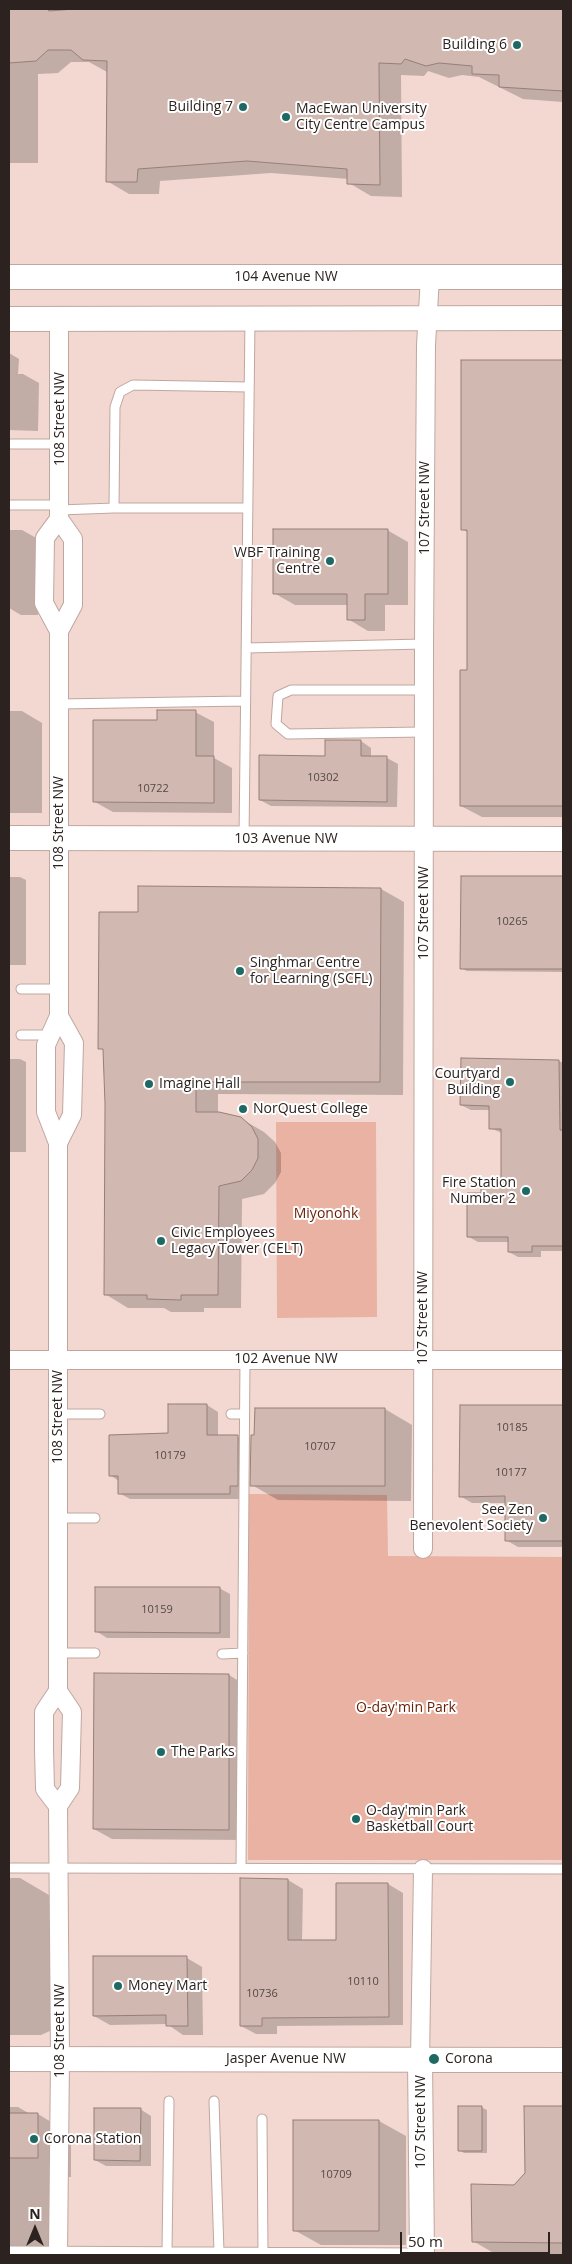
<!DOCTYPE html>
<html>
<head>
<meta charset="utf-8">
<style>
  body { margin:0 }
  #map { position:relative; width:572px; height:2264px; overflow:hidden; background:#f2d8d0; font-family:"Open Sans",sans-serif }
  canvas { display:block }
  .frame { position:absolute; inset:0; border:10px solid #2c2320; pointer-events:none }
  .north { position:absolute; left:10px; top:2204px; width:50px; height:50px; -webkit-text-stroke:4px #fff; paint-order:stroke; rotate:0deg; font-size:14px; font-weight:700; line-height:20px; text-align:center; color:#2c2320 }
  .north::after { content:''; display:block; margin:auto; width:18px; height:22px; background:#2c2320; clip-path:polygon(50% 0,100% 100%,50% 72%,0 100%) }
  .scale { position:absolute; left:400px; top:2232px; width:150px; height:22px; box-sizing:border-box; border:2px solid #2c2320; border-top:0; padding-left:6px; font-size:15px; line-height:18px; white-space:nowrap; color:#2c2320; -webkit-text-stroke:4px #fff; paint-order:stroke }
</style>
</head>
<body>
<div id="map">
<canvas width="572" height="2264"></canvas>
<div class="frame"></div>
<div class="north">N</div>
<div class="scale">50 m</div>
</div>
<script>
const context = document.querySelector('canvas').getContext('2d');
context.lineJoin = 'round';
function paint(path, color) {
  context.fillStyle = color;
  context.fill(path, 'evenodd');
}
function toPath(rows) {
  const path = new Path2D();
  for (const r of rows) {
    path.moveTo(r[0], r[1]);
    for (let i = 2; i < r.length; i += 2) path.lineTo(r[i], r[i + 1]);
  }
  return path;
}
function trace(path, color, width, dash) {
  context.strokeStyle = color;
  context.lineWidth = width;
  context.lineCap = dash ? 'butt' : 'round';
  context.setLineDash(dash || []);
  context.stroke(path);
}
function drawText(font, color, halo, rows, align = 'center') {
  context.font = font + ' "Open Sans",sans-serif';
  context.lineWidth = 4;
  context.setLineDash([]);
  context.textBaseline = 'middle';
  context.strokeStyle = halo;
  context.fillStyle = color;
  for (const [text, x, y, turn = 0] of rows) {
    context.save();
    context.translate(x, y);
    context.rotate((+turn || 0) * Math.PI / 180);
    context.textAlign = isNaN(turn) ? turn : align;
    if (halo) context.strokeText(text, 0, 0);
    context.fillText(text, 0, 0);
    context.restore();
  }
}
paint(toPath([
  [276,1122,376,1122,377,1317,277,1318],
  [249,1494,387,1495,388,1556,563,1557,563,1860,248,1860]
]), '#e9b2a2');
paint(toPath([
  [9,9,52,9,58,12,73,11,76,9,563,9,563,102,523,99,479,77,462,75,449,78,428,71,424,76,401,75,402,197,371,196,349,183,349,179,271,173,160,181,159,194,129,194,107,181,107,72,89,62,71,62,58,73,38,74,38,163,9,163],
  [9,353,19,359,18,374,23,374,39,383,38,431,9,430],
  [462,361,563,361,563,817,482,817,461,806,469,671,469,533,462,529],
  [9,530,22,530,38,539,38,615,21,615,9,608],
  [387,530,408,542,408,605,385,605,385,631,368,631,348,619,348,605,295,605,274,593],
  [9,711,22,711,42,723,42,813,9,813],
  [195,712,214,722,214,758,232,768,232,813,113,812,95,802,159,721],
  [361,741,371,748,371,757,387,758,398,764,397,807,271,806,260,800,326,757],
  [9,877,20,877,26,880,26,965,9,965],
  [462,877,563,877,563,972,467,971,461,968],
  [381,889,404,902,403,1095,218,1094,218,1113,240,1118,264,1132,275,1142,281,1153,281,1172,275,1183,264,1194,242,1199,241,1308,204,1308,204,1312,171,1312,164,1308,128,1308,105,1294,106,1104,105,1051,100,1048,139,913],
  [9,1059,20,1059,26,1062,26,1152,9,1152],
  [559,1061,563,1063,563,1251,541,1251,541,1257,518,1257,509,1252,509,1242,478,1242,469,1237,482,1194,502,1183,502,1133,490,1128,490,1110,471,1110,461,1105],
  [169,1405,207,1405,218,1412,218,1437,238,1437,249,1443,241,1499,130,1499,119,1493,119,1481,110,1475,169,1434],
  [461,1406,563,1406,563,1547,518,1547,506,1540,506,1503,472,1503,460,1496],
  [385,1409,412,1425,411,1501,278,1500,252,1485],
  [219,1588,230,1594,230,1638,107,1638,96,1631],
  [95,1675,229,1675,247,1686,246,1840,112,1839,94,1829],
  [9,1878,20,1878,54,1898,52,2030,41,2035,9,2035],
  [288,1880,303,1889,302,1941,338,1941,388,1884,403,1893,403,2025,277,2026,277,2034,256,2034,241,2026],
  [187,1958,202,1967,203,2035,183,2035,167,2024,110,2025,94,2016],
  [9,2107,18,2107,30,2114,38,2114,71,2134,71,2177,51,2177,52,2255,9,2255],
  [481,2107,487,2110,487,2153,464,2153,459,2150],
  [525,2107,563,2107,563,2255,497,2255,473,2241,526,2173],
  [140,2109,151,2116,151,2166,106,2166,95,2160],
  [379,2121,406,2136,406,2245,321,2245,294,2230]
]), '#0003');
const building = toPath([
  [9,9,47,9,49,11,74,9,563,9,563,91,499,87,499,75,472,74,472,66,439,63,426,66,405,59,401,64,379,63,380,185,347,184,347,169,247,161,138,169,137,182,106,182,107,61,83,60,71,50,48,50,36,61,9,63,9,9],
  [461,360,563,360,563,806,460,806,460,670,467,670,467,530,461,530,461,360],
  [273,529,388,529,388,594,365,594,365,620,347,620,347,594,273,594,273,529],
  [157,710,196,710,196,756,214,756,214,803,93,802,93,720,157,720,157,710],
  [325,740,361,740,361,756,387,756,387,802,259,800,259,755,325,756,325,740],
  [461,876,563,876,563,969,460,969,461,876],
  [138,886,381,888,380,1082,196,1082,196,1112,219,1112,241,1117,252,1127,258,1139,258,1158,252,1170,241,1181,219,1186,218,1295,181,1295,181,1300,147,1299,147,1295,104,1295,105,1104,103,1049,98,1049,99,912,138,912,138,886],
  [461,1058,559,1060,560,1130,563,1130,563,1246,532,1246,532,1252,508,1252,508,1237,467,1237,467,1193,481,1193,481,1182,501,1182,501,1129,489,1129,489,1106,460,1105,461,1058],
  [168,1404,207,1404,207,1435,238,1435,238,1486,230,1486,230,1494,118,1494,118,1476,109,1476,109,1435,168,1433,168,1404],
  [460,1405,563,1405,563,1541,505,1541,505,1496,459,1497,460,1405],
  [255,1408,385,1408,385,1486,250,1486,251,1435,254,1435,255,1408],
  [95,1587,220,1587,220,1633,95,1632,95,1587],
  [94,1673,229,1674,229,1830,93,1829,94,1673],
  [240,1878,288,1879,288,1940,336,1940,336,1883,388,1883,389,2017,262,2018,262,2026,240,2026,240,1878],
  [93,1956,187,1956,188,2026,166,2026,166,2015,93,2016,93,1956],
  [458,2106,482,2106,482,2151,458,2151,458,2106],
  [524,2106,563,2106,563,2243,472,2242,471,2184,514,2185,525,2173,524,2106],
  [94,2108,141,2108,140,2161,94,2160,94,2108],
  [9,2113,38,2113,38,2158,9,2158,9,2113],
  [293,2120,379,2120,379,2231,293,2231,293,2120]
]);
paint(building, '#d1b8b0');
trace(building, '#967f78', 1);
const lane = toPath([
  [9,444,60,444],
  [9,505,59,505],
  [114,508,248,508],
  [59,510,114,508,115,407,120,392,133,385,249,387],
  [246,648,424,644],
  [59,704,245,701],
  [424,732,288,734,276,724,278,696,291,690,424,690],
  [244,838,250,319],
  [21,989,59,989],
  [21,1035,50,1035],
  [58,1414,100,1414],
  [231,1414,244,1414],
  [58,1518,95,1518],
  [58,1653,95,1653],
  [222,1654,243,1653],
  [9,1868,563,1869],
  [241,1868,245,1359],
  [214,2101,219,2252],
  [262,2119,263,2253],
  [9,2251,421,2253],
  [167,2252,169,2101]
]);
const street = toPath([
  [59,519,45,538,44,603,59,631],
  [58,1143,72,1115,74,1043,59,1016],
  [9,1360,563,1360],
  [423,1549,424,644,426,345,430,277],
  [58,1691,72,1712,70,1788,58,1806],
  [420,2060,423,1869],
  [58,2255,60,2059,58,1806,45,1789,44,1749,44,1712,58,1691,58,1143,46,1112,46,1045,59,1016,59,631,73,605,73,539,59,519,59,319]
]);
const secondary = toPath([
  [9,277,563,277],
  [9,319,563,318],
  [9,838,563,839],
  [9,2059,563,2060],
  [420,2060,422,2255]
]);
trace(lane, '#bfa7a0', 11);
trace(street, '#bfa7a0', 20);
trace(secondary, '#bfa7a0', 26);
trace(lane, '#fff', 9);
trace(street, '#fff', 18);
trace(secondary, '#fff', 24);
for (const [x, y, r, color] of [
  [517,45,5,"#1e6963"],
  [243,107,5,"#1e6963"],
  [286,117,5,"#1e6963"],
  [330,561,5,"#1e6963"],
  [240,971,5,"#1e6963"],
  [510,1082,5,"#1e6963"],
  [149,1084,5,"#1e6963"],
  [243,1109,5,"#1e6963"],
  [526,1191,5,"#1e6963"],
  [161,1241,5,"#1e6963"],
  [543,1518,5,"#1e6963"],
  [161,1752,5,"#1e6963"],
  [356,1819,5,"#1e6963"],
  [118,1986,5,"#1e6963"],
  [434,2059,6,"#1e6963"],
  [34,2139,5,"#1e6963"]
]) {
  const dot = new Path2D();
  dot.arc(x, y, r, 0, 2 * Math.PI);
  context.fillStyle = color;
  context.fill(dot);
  trace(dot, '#fff', 2);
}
drawText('11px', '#554844', null, [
  ["10302",323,778],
  ["10722",153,789],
  ["10265",512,922],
  ["10185",512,1428],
  ["10707",320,1447],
  ["10179",170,1456],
  ["10177",511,1473],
  ["10159",157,1610],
  ["10110",363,1982],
  ["10736",262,1994],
  ["10709",336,2175]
]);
drawText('14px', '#2c2320', '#fff', [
  ["Building 6",507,45,"right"],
  ["Building 7",233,107,"right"],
  ["MacEwan University",296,109],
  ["City Centre Campus",296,125],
  ["WBF Training",320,553,"right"],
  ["Centre",320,569,"right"],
  ["Singhmar Centre",250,963],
  ["for Learning (SCFL)",250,979],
  ["Courtyard",500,1074,"right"],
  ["Building",500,1090,"right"],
  ["Imagine Hall",159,1084],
  ["NorQuest College",253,1109],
  ["Fire Station",516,1183,"right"],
  ["Number 2",516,1199,"right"],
  ["Civic Employees",171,1233],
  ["Legacy Tower (CELT)",171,1249],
  ["See Zen",533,1510,"right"],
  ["Benevolent Society",533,1526,"right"],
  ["The Parks",171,1752],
  ["O-day'min Park",366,1811],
  ["Basketball Court",366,1827],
  ["Money Mart",128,1986],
  ["Corona",445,2059],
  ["Corona Station",44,2139]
], 'left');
drawText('14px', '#2c2320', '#fff', [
  ["104 Avenue NW",286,277],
  ["108 Street NW",60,419,-90],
  ["107 Street NW",425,508,-90],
  ["108 Street NW",59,823,-90],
  ["103 Avenue NW",286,839],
  ["107 Street NW",424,913,-90],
  ["107 Street NW",423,1318,-90],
  ["102 Avenue NW",286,1359],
  ["108 Street NW",58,1417,-90],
  ["108 Street NW",60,2031,-90],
  ["Jasper Avenue NW",286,2059],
  ["107 Street NW",421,2122,-90]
]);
drawText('14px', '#671c02', '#fff', [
  ["Miyonohk",326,1214],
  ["O-day'min Park",406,1708]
]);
</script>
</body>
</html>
